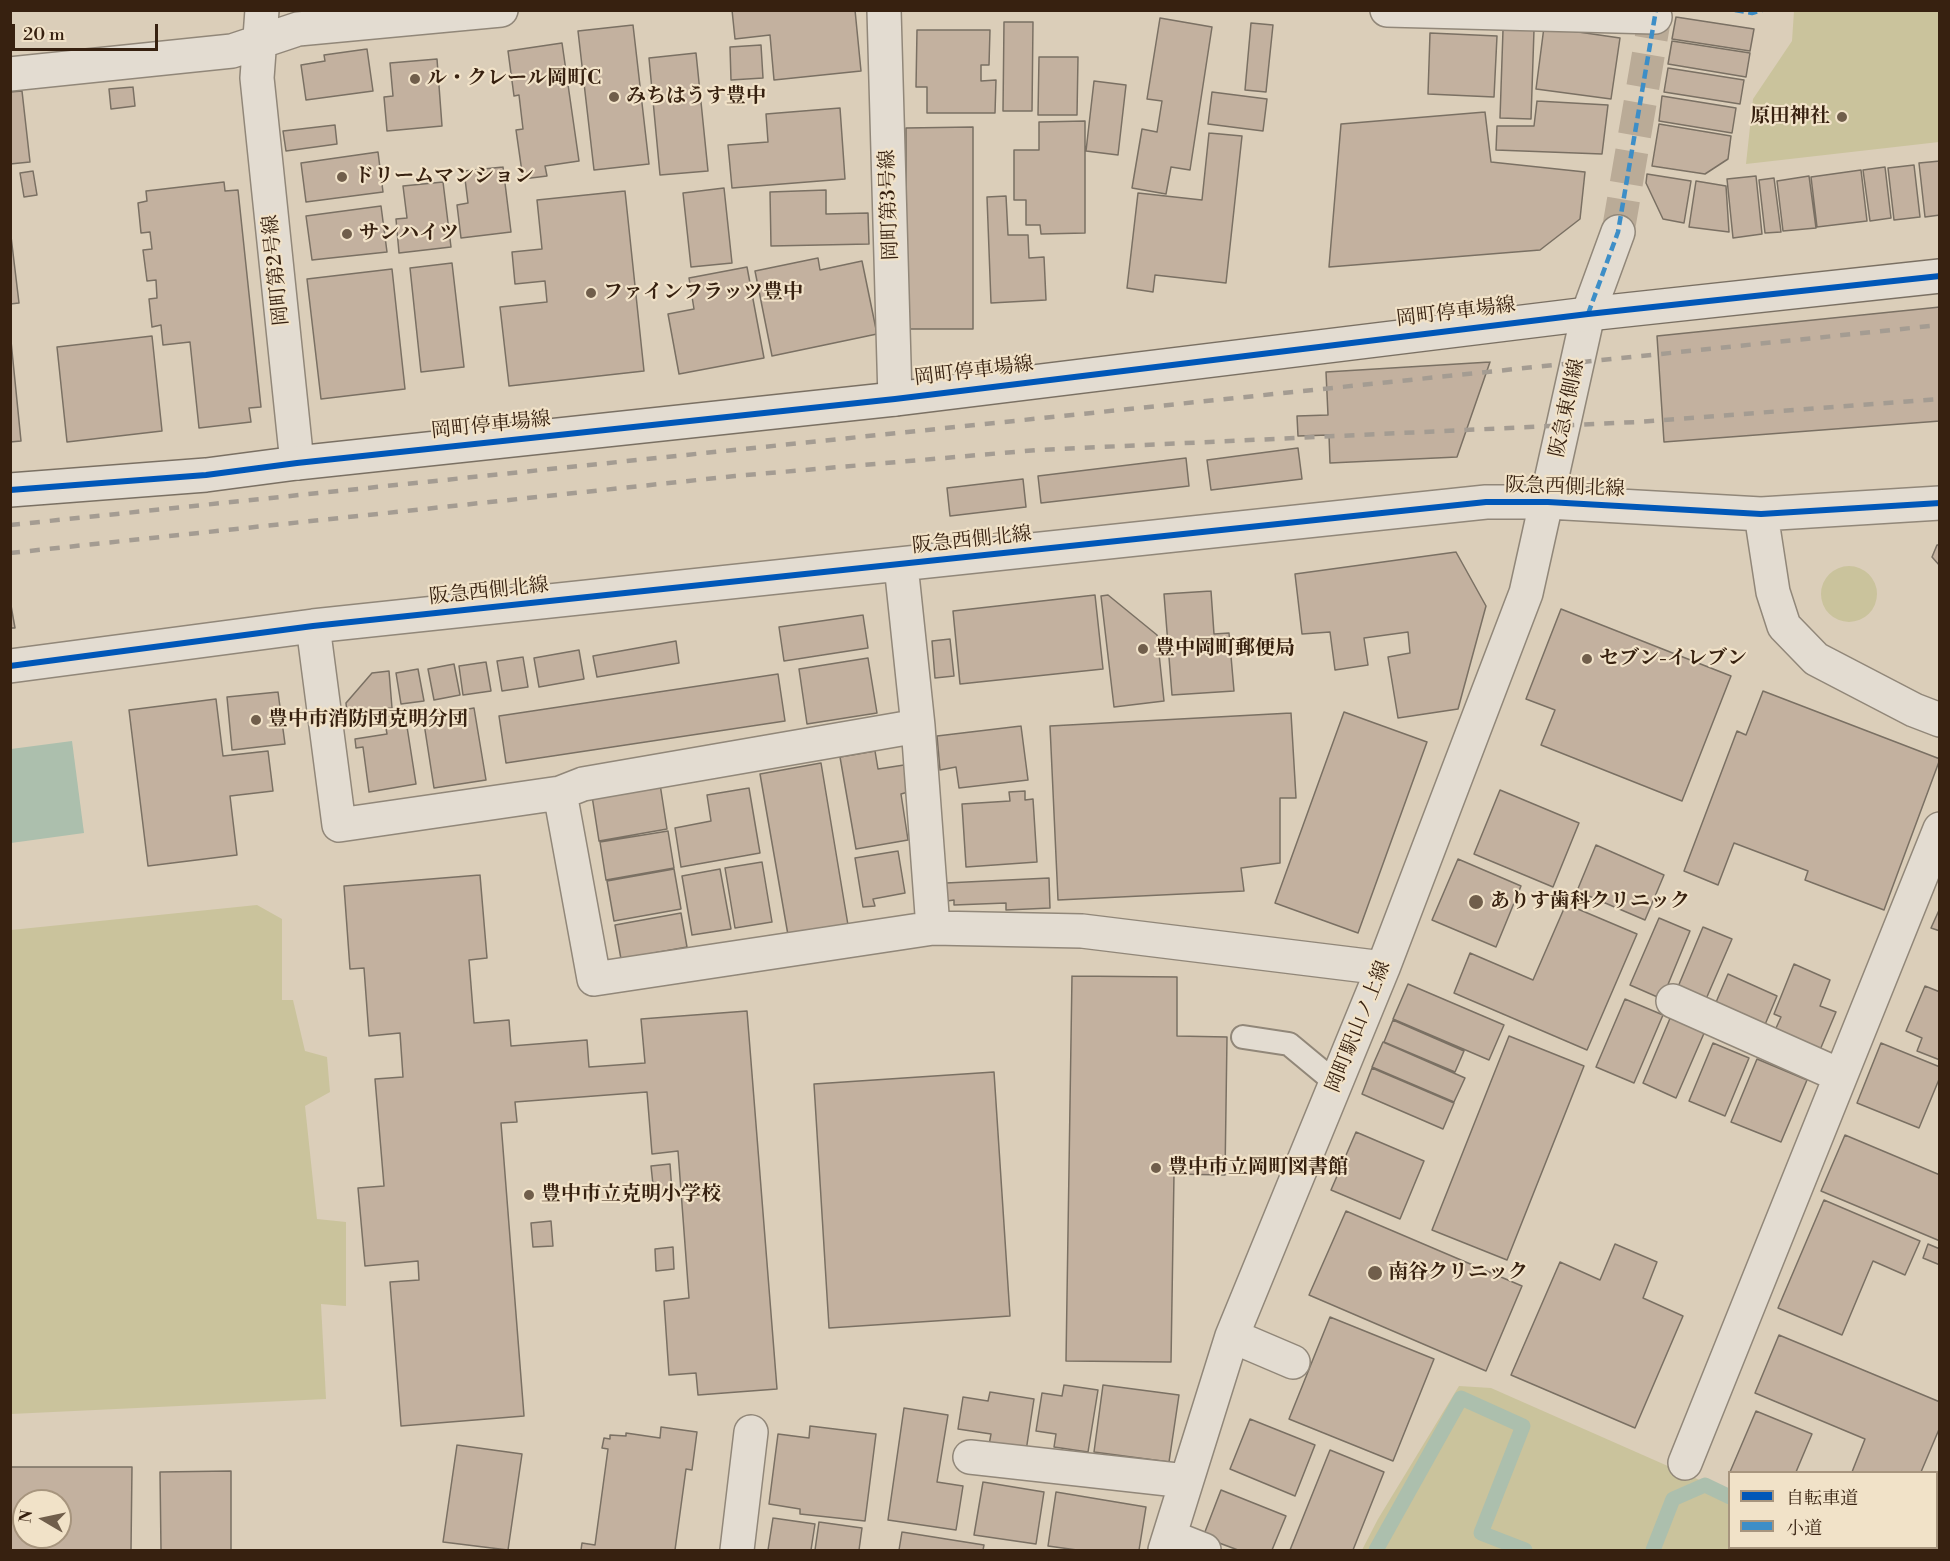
<!DOCTYPE html>
<html>
<head>
<meta charset="utf-8">
<style>
  body { margin:0 }
  #map { position:relative; width:1950px; height:1561px; overflow:hidden; background:#dbceb9; font-family:"Libre Bodoni","Noto Serif JP",serif }
  canvas { display:block }
  .frame { position:absolute; inset:0; border:12px solid #372110; pointer-events:none }
  .legend { position:absolute; left:1728px; top:1471px; width:210px; height:78px; box-sizing:border-box; background:#f1e2c8; border:2px solid #a7957e; margin:0; padding:8px 10px; list-style:none; font-size:18px; color:#372110 }
  .legend li { display:flex; align-items:center; gap:12px; height:30px }
  .legend b { width:30px; border:2px solid #a7957e }
  .north { position:absolute; left:12px; top:1489px; width:60px; height:60px; box-sizing:border-box; background:#f1e2c8; border:2px solid #a7957e; border-radius:50%; rotate:279deg; font-size:16px; font-weight:700; line-height:24px; text-align:center; color:#372110 }
  .north::after { content:''; display:block; margin:auto; width:21px; height:27px; background:#705e4b; clip-path:polygon(50% 0,100% 100%,50% 72%,0 100%) }
  .scale { position:absolute; left:12px; top:24px; width:146px; height:27px; box-sizing:border-box; border:3px solid #372110; border-top:0; padding-left:8px; font-size:18px; line-height:21px; white-space:nowrap; color:#372110; -webkit-text-stroke:4px #f1e2c8; paint-order:stroke }
</style>
</head>
<body>
<div id="map">
<canvas width="1950" height="1561"></canvas>
<div class="frame"></div>
<ul class="legend">
<li><b style="height:8px;background:#0057b8"></b>自転車道</li>
<li><b style="height:8px;background:#3d8ec7"></b>小道</li>
</ul>
<div class="north">N</div>
<div class="scale">20 m</div>
</div>
<script>
const context = document.querySelector('canvas').getContext('2d');
context.lineJoin = 'round';
function paint(path, color) {
  context.fillStyle = color;
  context.fill(path, 'evenodd');
}
function toPath(rows) {
  const path = new Path2D();
  for (const r of rows) {
    if (r.length === 3) {
      path.moveTo(r[0] + r[2], r[1]);
      path.arc(r[0], r[1], r[2], 0, 2 * Math.PI);
      continue;
    }
    path.moveTo(r[0], r[1]);
    for (let i = 2; i < r.length; i += 2) path.lineTo(r[i], r[i + 1]);
  }
  return path;
}
function trace(path, color, width, dash) {
  context.strokeStyle = color;
  context.lineWidth = width;
  context.lineCap = dash ? 'butt' : 'round';
  context.setLineDash(dash || []);
  context.stroke(path);
}
function drawText(font, color, halo, rows, align = 'center') {
  context.font = font + ' "Libre Bodoni","Noto Serif JP",serif';
  context.lineWidth = 4.5;
  context.setLineDash([]);
  context.textBaseline = 'middle';
  context.strokeStyle = halo;
  context.fillStyle = color;
  for (const [text, x, y, turn = 0] of rows) {
    context.save();
    context.translate(x, y);
    context.rotate((+turn || 0) * Math.PI / 180);
    context.textAlign = isNaN(turn) ? turn : align;
    if (halo) context.strokeText(text, 0, 0);
    context.fillText(text, 0, 0);
    context.restore();
  }
}
paint(toPath([
  [1794,11,1939,11,1939,142,1746,164,1753,99,1792,41],
  [1849,594,28],
  [257,905,282,919,282,1000,293,1000,305,1051,327,1057,330,1092,305,1106,317,1219,346,1222,346,1306,321,1304,326,1399,11,1414,11,930],
  [1459,1386,1491,1388,1729,1493,1730,1548,1854,1548,1861,1550,1362,1550,1378,1519]
]), '#cac39c');
paint(toPath([
  [72,741,84,833,11,843,11,749]
]), '#acbfad');
trace(toPath([
  [1841,1548,1847,1550],
  [1376,1550,1461,1398,1523,1426,1481,1533,1525,1550],
  [1653,1550,1673,1499,1705,1485,1730,1497]
]), '#acbfad', 15);
const building = toPath([
  [732,10,855,10,861,71,774,80,770,35,735,39,732,10],
  [1676,17,1754,29,1750,51,1672,39,1676,17],
  [1160,18,1212,27,1190,170,1171,167,1166,194,1132,188,1142,129,1157,132,1162,101,1147,99,1160,18],
  [1004,22,1033,22,1032,111,1003,111,1004,22],
  [1251,23,1273,25,1266,92,1245,90,1251,23],
  [633,25,649,164,594,170,578,31,633,25],
  [1544,27,1620,38,1611,99,1536,89,1544,27],
  [917,30,990,30,989,65,981,65,981,81,996,80,995,113,927,113,927,87,916,87,917,30],
  [1503,30,1534,30,1531,119,1500,118,1503,30],
  [1430,33,1497,36,1494,97,1428,94,1430,33],
  [1672,41,1750,53,1746,77,1668,64,1672,41],
  [562,43,579,161,545,166,547,176,523,179,516,130,523,129,519,95,514,96,508,51,562,43],
  [761,45,763,78,731,80,730,47,761,45],
  [367,49,373,91,306,100,301,65,325,61,324,55,367,49],
  [696,53,708,171,660,175,649,58,696,53],
  [1039,57,1078,57,1077,115,1038,115,1039,57],
  [437,59,442,126,387,131,384,97,393,96,390,63,437,59],
  [1668,68,1744,80,1740,104,1664,92,1668,68],
  [1094,81,1126,85,1118,155,1086,151,1094,81],
  [133,87,135,106,111,109,109,89,133,87],
  [22,91,30,162,10,164,10,92,22,91],
  [1212,92,1267,99,1263,131,1208,124,1212,92],
  [1662,96,1736,108,1732,133,1659,121,1662,96],
  [1537,101,1608,105,1602,154,1496,150,1497,126,1534,126,1537,101],
  [840,108,845,179,732,188,728,145,768,142,766,114,840,108],
  [1485,112,1491,162,1585,172,1580,219,1540,250,1329,267,1341,124,1485,112],
  [1085,121,1085,233,1041,234,1040,225,1026,225,1026,200,1014,200,1014,150,1039,150,1039,122,1085,121],
  [1659,124,1731,136,1728,159,1705,174,1652,166,1659,124],
  [335,125,337,144,286,151,283,131,335,125],
  [973,127,973,329,906,329,906,128,973,127],
  [1209,133,1242,136,1226,283,1155,275,1153,292,1127,288,1138,193,1202,200,1209,133],
  [378,152,383,192,306,202,301,163,378,152],
  [1940,161,1940,215,1925,217,1919,163,1940,161],
  [1914,165,1920,217,1894,220,1888,168,1914,165],
  [503,167,511,232,461,238,457,205,468,203,464,171,503,167],
  [1885,167,1891,218,1870,221,1863,170,1885,167],
  [1861,170,1867,221,1817,227,1811,177,1861,170],
  [33,171,37,195,24,197,20,173,33,171],
  [1647,174,1691,181,1684,223,1663,219,1646,183,1647,174],
  [1756,176,1762,234,1733,238,1727,179,1756,176],
  [1809,176,1816,228,1783,231,1777,181,1809,176],
  [1774,178,1781,232,1765,233,1759,180,1774,178],
  [1696,181,1726,186,1729,232,1689,227,1696,181],
  [224,182,225,191,238,190,261,407,249,408,251,422,199,428,190,342,163,345,161,325,152,327,149,299,157,298,156,280,147,281,143,250,152,249,150,232,141,233,138,203,147,201,146,191,224,182],
  [443,182,451,247,399,253,396,219,407,218,403,186,443,182],
  [724,188,732,263,691,267,683,193,724,188],
  [826,190,826,214,868,213,869,244,771,246,770,192,826,190],
  [625,191,644,371,509,386,500,307,547,302,545,281,515,284,512,252,542,249,537,200,625,191],
  [1006,196,1008,235,1028,235,1029,258,1044,257,1046,300,991,303,987,197,1006,196],
  [381,206,387,252,312,260,306,216,381,206],
  [10,228,19,303,10,304,10,228],
  [818,258,820,270,862,261,877,334,772,356,755,271,818,258],
  [452,263,464,367,421,372,410,268,452,263],
  [747,267,764,358,679,374,668,314,694,309,689,278,747,267],
  [392,269,405,389,321,399,307,279,392,269],
  [1940,307,1940,421,1664,442,1657,336,1940,307],
  [10,331,21,441,10,442,10,331],
  [152,336,162,431,67,442,57,347,152,336],
  [1490,362,1457,457,1330,463,1329,435,1298,436,1297,416,1328,415,1326,372,1490,362],
  [1298,448,1302,479,1211,490,1207,460,1298,448],
  [1186,458,1189,486,1041,503,1038,476,1186,458],
  [1023,479,1026,507,950,516,947,488,1023,479],
  [1937,545,1940,545,1940,566,1932,557,1937,545],
  [1456,552,1486,606,1458,709,1398,718,1388,657,1410,653,1408,632,1364,638,1368,665,1335,670,1330,632,1302,634,1295,574,1456,552],
  [1211,591,1214,634,1229,633,1234,691,1172,695,1164,594,1211,591],
  [1095,595,1103,669,960,684,953,611,1095,595],
  [1108,595,1157,635,1164,701,1114,707,1101,596,1108,595],
  [10,600,15,628,10,628,10,600],
  [1561,609,1731,676,1682,801,1541,745,1555,710,1526,699,1561,609],
  [863,615,868,648,784,661,779,627,863,615],
  [950,639,954,676,935,678,932,641,950,639],
  [676,641,679,663,597,677,593,656,676,641],
  [579,650,584,679,539,687,534,658,579,650],
  [523,657,528,687,502,691,497,661,523,657],
  [868,658,877,713,807,724,799,669,868,658],
  [486,662,491,691,463,695,459,666,486,662],
  [454,664,460,695,434,700,428,669,454,664],
  [418,669,424,701,401,704,396,673,418,669],
  [389,671,392,708,347,713,346,703,372,673,389,671],
  [778,674,785,721,506,763,499,716,778,674],
  [1763,691,1940,759,1884,910,1805,880,1808,871,1734,843,1718,885,1684,871,1737,731,1746,735,1763,691],
  [278,692,285,744,232,750,227,697,278,692],
  [216,699,223,756,268,751,273,791,230,796,237,855,148,866,129,710,216,699],
  [474,708,486,780,434,788,423,717,474,708],
  [1344,712,1427,742,1358,933,1275,903,1344,712],
  [1291,713,1296,798,1280,798,1280,863,1241,868,1244,891,1058,900,1050,726,1291,713],
  [405,714,416,784,369,792,363,747,356,748,355,739,387,734,384,717,405,714],
  [1021,726,1028,780,959,788,956,767,940,770,937,736,1021,726],
  [875,751,878,769,904,765,908,792,901,794,908,840,856,849,840,757,875,751],
  [821,763,848,925,788,935,760,774,821,763],
  [660,784,667,829,599,841,592,796,660,784],
  [749,788,760,853,681,867,675,828,711,821,707,795,749,788],
  [1500,790,1579,823,1553,887,1474,854,1500,790],
  [1025,791,1025,800,1033,799,1037,862,966,867,962,804,1010,801,1009,792,1025,791],
  [668,831,674,868,606,880,600,842,668,831],
  [1596,845,1664,875,1645,920,1577,891,1596,845],
  [898,851,905,893,873,899,875,906,863,907,855,858,898,851],
  [1458,859,1521,886,1496,947,1432,920,1458,859],
  [762,862,772,922,735,928,725,868,762,862],
  [674,869,681,909,614,921,607,881,674,869],
  [720,869,731,929,692,935,682,876,720,869],
  [480,875,487,958,469,960,474,1023,509,1020,511,1046,587,1040,589,1067,645,1063,641,1019,747,1011,777,1389,698,1395,696,1373,669,1375,664,1301,689,1298,678,1151,652,1154,647,1092,515,1102,517,1122,501,1123,524,1416,401,1426,390,1282,419,1280,418,1261,365,1266,358,1188,384,1186,375,1079,403,1077,400,1033,369,1036,364,968,350,969,344,886,480,875],
  [1049,878,1050,908,1006,910,1006,903,954,905,954,900,947,901,946,883,1049,878],
  [1566,904,1637,934,1587,1050,1454,993,1470,953,1533,980,1566,904],
  [1940,908,1940,931,1931,928,1940,908],
  [681,913,687,947,621,959,615,925,681,913],
  [1659,918,1690,931,1662,999,1630,985,1659,918],
  [1703,927,1732,939,1703,1006,1675,994,1703,927],
  [1794,964,1830,980,1820,1006,1836,1012,1817,1057,1772,1037,1781,1017,1774,1014,1794,964],
  [1728,974,1777,996,1764,1027,1714,1007,1728,974],
  [1072,976,1177,977,1177,1036,1227,1037,1225,1175,1174,1174,1171,1362,1066,1361,1072,976],
  [1408,984,1504,1025,1489,1060,1393,1019,1408,984],
  [1925,986,1940,992,1940,1060,1917,1051,1922,1038,1906,1031,1925,986],
  [1625,999,1663,1015,1634,1083,1596,1067,1625,999],
  [1671,1016,1705,1031,1676,1098,1643,1083,1671,1016],
  [1393,1020,1464,1051,1455,1072,1384,1042,1393,1020],
  [1509,1036,1584,1066,1507,1260,1432,1230,1509,1036],
  [1383,1042,1465,1078,1454,1102,1372,1067,1383,1042],
  [1713,1043,1749,1058,1725,1116,1689,1101,1713,1043],
  [1881,1043,1940,1067,1940,1077,1919,1128,1857,1103,1881,1043],
  [1757,1059,1807,1080,1781,1142,1731,1122,1757,1059],
  [1372,1068,1454,1103,1443,1129,1362,1094,1372,1068],
  [994,1072,1010,1316,829,1328,814,1084,994,1072],
  [1356,1132,1424,1161,1400,1219,1331,1190,1356,1132],
  [1845,1135,1940,1175,1940,1241,1821,1191,1845,1135],
  [670,1164,672,1192,654,1194,651,1166,670,1164],
  [1824,1200,1920,1241,1905,1275,1873,1261,1842,1335,1778,1308,1824,1200],
  [1346,1211,1522,1286,1486,1371,1309,1295,1346,1211],
  [551,1221,553,1246,533,1247,531,1223,551,1221],
  [1615,1244,1657,1262,1643,1298,1683,1316,1635,1428,1511,1375,1560,1262,1600,1280,1615,1244],
  [1928,1244,1940,1249,1940,1265,1923,1258,1928,1244],
  [673,1247,674,1269,656,1271,655,1249,673,1247],
  [1330,1317,1434,1359,1393,1461,1289,1419,1330,1317],
  [1779,1335,1940,1402,1940,1427,1921,1472,1852,1472,1865,1439,1755,1393,1779,1335],
  [1064,1385,1098,1390,1088,1452,1054,1447,1056,1434,1036,1431,1042,1393,1062,1396,1064,1385],
  [1103,1385,1179,1395,1169,1462,1094,1452,1103,1385],
  [990,1392,1034,1399,1026,1451,989,1445,991,1434,958,1429,963,1397,988,1401,990,1392],
  [904,1408,948,1415,937,1482,963,1486,956,1530,888,1520,904,1408],
  [1756,1411,1812,1434,1796,1472,1730,1472,1756,1411],
  [1250,1419,1315,1445,1295,1496,1230,1469,1250,1419],
  [810,1426,876,1434,865,1521,800,1514,800,1509,769,1504,778,1434,809,1438,810,1426],
  [661,1427,697,1432,692,1470,686,1469,675,1550,581,1550,582,1543,595,1545,608,1449,602,1448,604,1438,610,1439,610,1435,626,1436,626,1433,660,1438,661,1427],
  [457,1445,522,1454,508,1550,443,1542,457,1445],
  [1330,1450,1384,1472,1353,1550,1290,1550,1330,1450],
  [10,1467,132,1467,131,1550,10,1550,10,1467],
  [24,1501,60,1501,60,1537,24,1537,24,1501],
  [231,1471,231,1550,161,1550,160,1472,231,1471],
  [983,1482,1044,1492,1036,1544,974,1535,983,1482],
  [1221,1490,1286,1516,1272,1550,1238,1550,1203,1537,1221,1490],
  [1056,1492,1146,1507,1139,1550,1077,1550,1048,1546,1056,1492],
  [1940,1508,1940,1550,1922,1550,1923,1548,1936,1548,1936,1515,1940,1508],
  [773,1518,815,1524,811,1550,768,1550,773,1518],
  [819,1522,862,1528,859,1550,815,1550,819,1522],
  [902,1532,984,1545,983,1550,899,1550,902,1532]
]);
paint(building, '#c3b19f');
trace(building, '#7a7063', 1.5);
trace(toPath([
  [1618,232,1656,10]
]), '#baab97', 33, [33, 16]);
const service = toPath([
  [1243,1037,1289,1044,1336,1083]
]);
const pedestrian = toPath([
  [1588,314,1618,232]
]);
const minor = toPath([
  [262,10,257,78,297,463],
  [884,10,895,399],
  [1387,10,1655,17],
  [10,74,232,51,298,29,501,10],
  [1761,514,1773,592,1784,626,1816,659,1914,710,1940,720],
  [901,565,918,726,933,928],
  [313,626,339,825,560,793,583,784,918,726],
  [10,666,313,626,1486,502,1548,502,1761,514,1940,503],
  [560,793,594,979,933,928,1082,931,1383,968],
  [1673,1001,1839,1075],
  [1232,1336,1293,1362],
  [970,1457,1186,1481],
  [1685,1463,1940,829],
  [1171,1537,1204,1550],
  [737,1550,751,1432],
  [1165,1550,1232,1336,1383,968,1526,593,1588,314]
]);
const secondary = toPath([
  [10,490,206,475,297,463,895,399,1588,314,1940,276]
]);
trace(service, '#918779', 26);
trace(pedestrian, '#918779', 36);
trace(minor, '#918779', 36);
trace(secondary, '#7a7063', 36);
trace(service, '#e3dcd1', 22);
trace(pedestrian, '#e3dcd1', 33);
trace(minor, '#e3dcd1', 33);
trace(secondary, '#e3dcd1', 33);
trace(toPath([
  [10,525,1940,325],
  [10,553,735,476,1037,450,1637,422,1940,399]
]), '#a49c92', 4.5, [10, 10]);
trace(toPath([
  [1735,10,1752,13,1762,10],
  [1588,314,1618,232,1656,10]
]), '#3d8ec7', 4.5, [9, 4.5]);
trace(toPath([
  [10,490,206,475,297,463,895,399,1588,314,1940,276],
  [10,666,313,626,1486,502,1548,502,1761,514,1940,503]
]), '#0057b8', 6);
for (const [x, y, r, color] of [
  [415,79,6,"#705e4b"],
  [614,97,6,"#705e4b"],
  [1842,117,6,"#705e4b"],
  [342,177,6,"#705e4b"],
  [347,234,6,"#705e4b"],
  [591,293,6,"#705e4b"],
  [1143,649,6,"#705e4b"],
  [1587,659,6,"#705e4b"],
  [256,720,6,"#705e4b"],
  [1476,902,8,"#705e4b"],
  [1156,1168,6,"#705e4b"],
  [529,1195,6,"#705e4b"],
  [1375,1273,8,"#705e4b"]
]) {
  const dot = new Path2D();
  dot.arc(x, y, r, 0, 2 * Math.PI);
  context.fillStyle = color;
  context.fill(dot);
  trace(dot, '#f1e2c8', 2);
}
drawText('bold 20px', '#372110', '#f1e2c8', [
  ["ル・クレール岡町C",427,79],
  ["みちはうす豊中",626,97],
  ["原田神社",1830,117,"right"],
  ["ドリームマンション",354,177],
  ["サンハイツ",359,234],
  ["ファインフラッツ豊中",603,293],
  ["豊中岡町郵便局",1155,649],
  ["セブン-イレブン",1599,659],
  ["豊中市消防団克明分団",268,720],
  ["ありす歯科クリニック",1490,902],
  ["豊中市立岡町図書館",1168,1168],
  ["豊中市立克明小学校",541,1195],
  ["南谷クリニック",1388,1273]
], 'left');
drawText('20px', '#372110', '#f1e2c8', [
  ["岡町第3号線",890,205,-92],
  ["岡町第2号線",277,270,-96],
  ["岡町停車場線",1456,313,-7],
  ["岡町停車場線",974,372,-7],
  ["阪急東側線",1568,408,-78],
  ["岡町停車場線",491,426,-6],
  ["阪急西側北線",1565,488,2],
  ["阪急西側北線",972,541,-6],
  ["阪急西側北線",489,592,-6],
  ["岡町駅山ノ上線",1359,1027,-68]
]);
</script>
</body>
</html>
